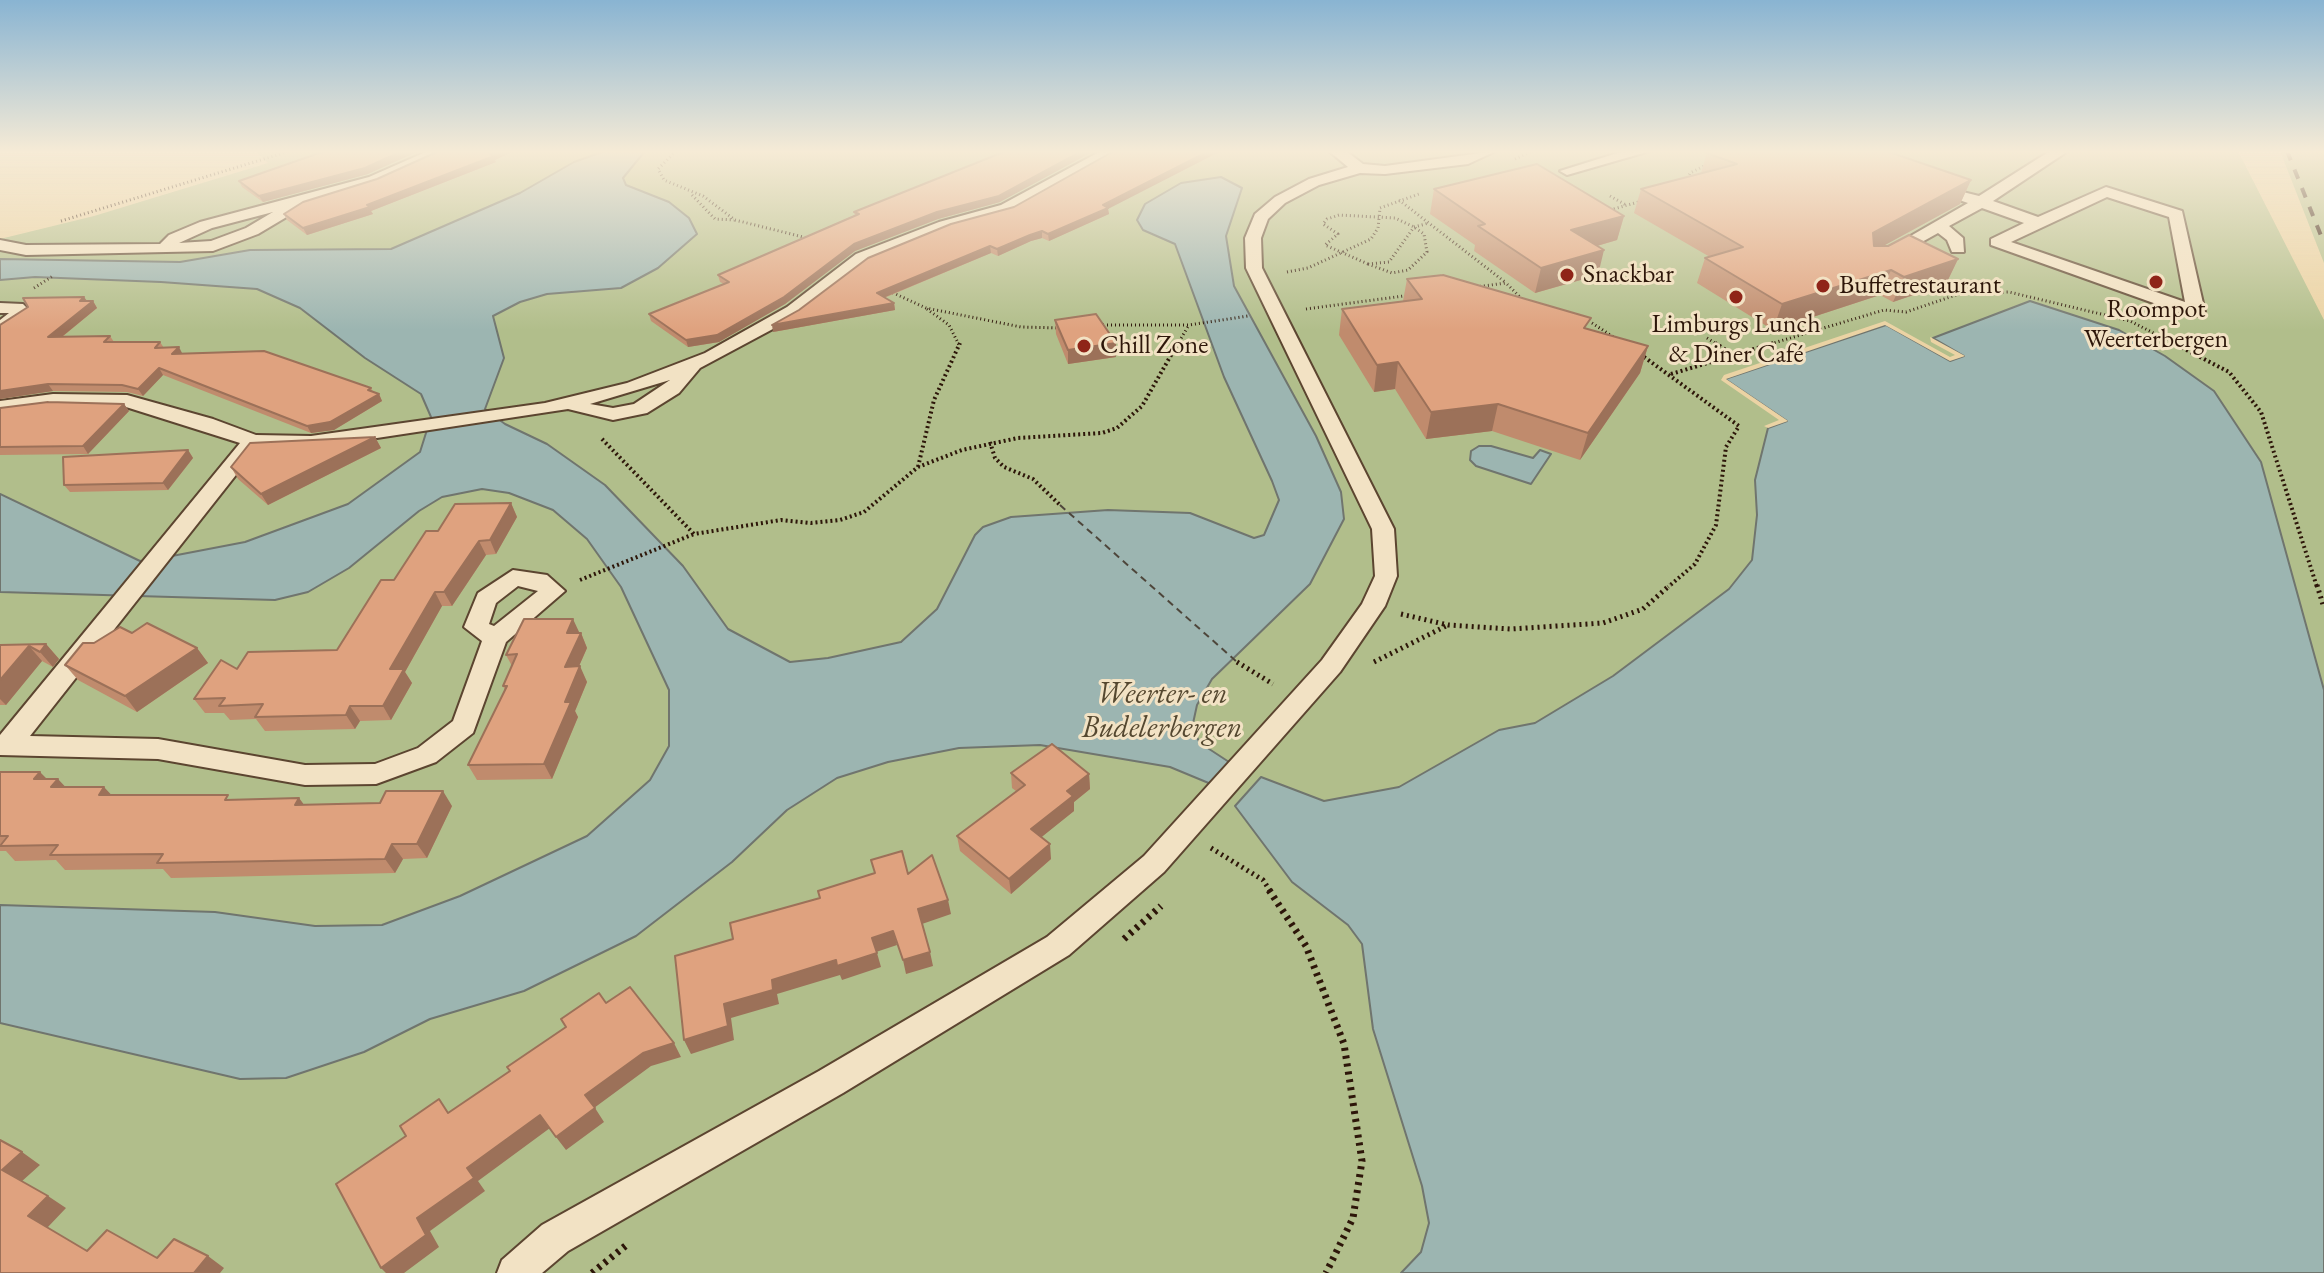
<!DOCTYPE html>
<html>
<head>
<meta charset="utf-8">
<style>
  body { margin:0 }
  canvas { display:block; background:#ebd3a4 }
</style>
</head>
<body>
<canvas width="2324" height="1273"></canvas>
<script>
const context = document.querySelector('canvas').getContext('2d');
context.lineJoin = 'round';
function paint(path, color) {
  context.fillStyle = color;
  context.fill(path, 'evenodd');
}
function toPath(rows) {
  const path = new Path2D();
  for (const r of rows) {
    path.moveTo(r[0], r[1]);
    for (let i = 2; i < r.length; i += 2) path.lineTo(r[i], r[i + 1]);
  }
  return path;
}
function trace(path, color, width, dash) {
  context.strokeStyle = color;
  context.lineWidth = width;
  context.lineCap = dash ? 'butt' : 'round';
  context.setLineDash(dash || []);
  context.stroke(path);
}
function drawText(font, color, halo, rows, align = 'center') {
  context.font = font + ' "EB Garamond",serif';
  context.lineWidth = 6;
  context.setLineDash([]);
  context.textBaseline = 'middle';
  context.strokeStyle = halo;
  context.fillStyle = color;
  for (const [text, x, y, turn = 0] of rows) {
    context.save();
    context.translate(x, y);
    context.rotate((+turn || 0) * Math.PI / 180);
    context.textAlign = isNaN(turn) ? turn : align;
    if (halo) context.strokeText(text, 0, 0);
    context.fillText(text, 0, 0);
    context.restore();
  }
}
paint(toPath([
  [255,151,2238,151,2324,320,2324,1273,0,1273,0,239,94,216,268,163],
  [2324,151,2324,263,2280,151]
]), '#b1be8b');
const water = toPath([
  [605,151,645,151,623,178,626,185,669,202,689,218,697,234,658,268,621,288,547,294,520,302,493,316,504,358,485,409,505,424,547,444,605,485,683,566,728,629,790,662,828,658,901,642,937,609,975,535,983,527,1011,517,1108,510,1190,513,1254,538,1264,535,1279,500,1272,481,1224,377,1175,244,1143,230,1137,220,1145,204,1181,183,1221,177,1242,188,1226,236,1234,286,1316,436,1341,492,1344,519,1310,584,1212,679,1197,705,1192,728,1200,743,1229,762,1211,784,1170,767,1040,745,959,748,888,762,837,778,787,810,732,862,636,936,524,991,430,1019,364,1052,286,1078,240,1079,0,1023,0,905,215,912,315,926,382,925,460,896,587,836,650,780,669,746,669,690,621,587,587,539,553,510,509,493,482,489,442,497,419,511,349,568,308,592,275,600,0,592,0,494,140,561,172,556,245,542,348,504,420,452,431,417,421,394,365,358,300,308,257,289,161,282,35,277,0,280,0,259,180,262,250,250,391,249,520,193,574,162,605,151],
  [2030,301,2119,330,2165,356,2214,391,2261,462,2324,690,2324,1273,1401,1273,1421,1252,1429,1223,1422,1186,1373,1029,1362,944,1348,925,1292,882,1235,806,1261,777,1324,801,1399,787,1499,730,1535,723,1613,676,1729,589,1752,560,1757,515,1755,480,1768,428,1787,421,1725,379,1886,325,1950,361,1964,356,1933,338,2030,301],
  [1479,446,1491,446,1533,458,1540,450,1551,454,1531,484,1476,466,1470,460,1471,451,1479,446]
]);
paint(water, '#9cb5b1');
trace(water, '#70756e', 2);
paint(toPath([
  [1885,321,1950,357,1955,355,1931,342,1930,337,1965,356,1950,361,1885,325,1726,379,1788,421,1768,428,1764,426,1779,420,1721,380,1724,375]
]), '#ebd3a4');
trace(toPath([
  [1060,505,1237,662]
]), '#4e463b', 2, [7, 5]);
const service = toPath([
  [428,151,449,151,379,183,305,206,258,234,213,251,26,255,0,250,0,240,26,245,160,244,169,235,200,222,369,177,428,151],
  [273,212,246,228,211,241,179,243,212,228,273,212],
  [1101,151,1120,151,1013,211,951,228,868,262,799,315,700,368,679,393,647,413,613,420,568,409,311,448,258,447,30,736,158,739,305,765,375,764,418,748,453,721,482,641,464,627,478,593,513,570,547,575,565,591,506,642,473,733,436,762,376,784,305,785,158,759,0,755,0,735,240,443,126,407,53,406,0,413,0,401,53,394,127,395,213,419,256,435,311,436,545,403,627,383,705,353,787,307,856,254,939,222,1001,205,1101,151],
  [670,380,634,404,613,408,590,404,670,380],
  [518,586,538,591,494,626,489,624,496,603,518,586],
  [1329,151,1346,151,1363,164,1385,166,1496,151,1468,164,1385,174,1360,173,1319,185,1285,203,1268,219,1261,238,1262,268,1394,529,1397,576,1385,606,1340,672,1164,872,1069,955,843,1093,568,1251,542,1273,497,1273,502,1260,542,1225,819,1071,1047,937,1144,856,1322,660,1362,604,1375,576,1372,529,1246,268,1245,238,1255,214,1275,197,1309,179,1348,167,1329,151],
  [1624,151,1650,151,1567,175,1560,171,1624,151],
  [2050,151,2068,151,1993,201,2038,217,2106,187,2182,211,2205,312,2202,316,2190,316,1991,245,1991,239,2024,223,1982,208,1949,226,1963,238,1964,252,1952,252,1947,240,1938,233,1895,257,1883,257,1881,253,1968,203,1927,189,1927,183,1979,196,2050,151],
  [2107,197,2169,217,2185,302,2011,242,2107,197],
  [0,303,23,304,31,312,0,333,0,320,9,313,0,313,0,303]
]);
trace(service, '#5c4530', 4);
trace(toPath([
  [676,151,658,169,664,180,703,196,735,220,811,239],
  [1515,159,1532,151],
  [1686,182,1690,173,1708,164],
  [692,195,715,219,734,220],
  [1610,196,1626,205],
  [1399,200,1505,282],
  [1610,210,1642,201],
  [61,221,290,151],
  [1414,227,1429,223],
  [1368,264,1392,273,1408,270,1427,252,1424,234,1414,227],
  [1368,264,1325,245,1338,234,1323,224,1327,219,1339,215,1395,218,1414,227],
  [1368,264,1389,262,1414,227],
  [1287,272,1308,268,1371,239,1378,228,1380,208,1419,194],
  [1476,287,1506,283,1523,300],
  [34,288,53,276],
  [889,291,926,308,1021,327,1061,328],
  [927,309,949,325,959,345],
  [1306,309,1411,295],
  [1592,323,1615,338],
  [1099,325,1189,325,1248,316],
  [1707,338,1718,345],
  [1177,345,1189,325],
  [1767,345,1884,310,1906,312,1962,293,2009,292,2130,321,2177,345]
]), '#2d1609', 3, [1, 3]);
trace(toPath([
  [1715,343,1732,354],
  [2173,343,2229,372,2261,412,2317,587],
  [1640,354,1739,426,1726,447,1716,525,1695,564,1668,587],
  [1671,374,1774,343],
  [602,439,694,534,781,520,811,523,840,520,864,512,918,467,962,450,1018,438,1102,433,1117,428,1142,406,1178,343],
  [990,442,995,458,1004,467,1033,479,1060,505],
  [918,467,934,400,960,343],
  [580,580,694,534]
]), '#2d1609', 4, [2, 3]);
trace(toPath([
  [2317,585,2324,608],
  [1401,614,1448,625,1511,629,1603,623,1643,609,1670,585],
  [1237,662,1273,684],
  [1374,662,1448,625],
  [1211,848,1263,880,1271,892]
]), '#2d1609', 5, [2, 4]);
trace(toPath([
  [1269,890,1306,946,1344,1044,1362,1161,1353,1218,1326,1273],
  [1124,939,1161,906],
  [592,1273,629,1243]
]), '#2d1609', 7, [3, 5]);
paint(service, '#f2e2c4');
trace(toPath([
  [2287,151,2324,243]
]), '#2d1609', 4, [10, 10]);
paint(toPath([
  [1707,153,1971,180,1960,204,1883,246,1958,259,1946,284,1893,302,1880,295,1773,330,1697,283,1705,258,1710,257,1634,213,1641,189,1701,173],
  [495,160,496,162,371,211,373,214,307,235,287,220,284,214,377,179],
  [368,174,263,202,242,187,239,181],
  [1434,189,1624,216,1617,240,1597,246,1598,275,1535,293,1474,251,1475,245,1430,214],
  [1000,202,938,219,855,251,785,304,719,342,688,347,651,321,649,314,724,284,720,282,718,275,855,215,854,212],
  [1014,207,1108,209,1109,214,1049,241,1042,238,1031,241,998,256,991,253,884,298,894,303,895,310,773,332],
  [1407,279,1648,346,1640,373,1580,460,1492,431,1426,439,1395,389,1374,392,1339,335,1342,309,1403,301],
  [84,297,87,301,93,301,97,308,62,337,110,336,114,342,160,342,164,348,182,354,371,388,373,392,379,394,382,401,334,430,311,433,163,375,143,396,127,392,53,391,0,399,0,325],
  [1055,320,1116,343,1116,357,1068,364,1056,334],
  [124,404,129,411,88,454,0,455,0,408],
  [375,437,381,448,268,505,238,479,231,467],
  [188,450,193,458,168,490,70,492,64,485],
  [511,503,517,517,496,554,486,555,452,606,442,606,405,672,412,683,391,720,360,721,355,729,265,731,256,719,230,720,224,713,205,713,194,699,237,669,337,650,394,580,438,531],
  [132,633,197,648,208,663,137,712,78,680,65,665,94,643],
  [579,633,581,633,587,648,579,666,587,682,575,711,578,717,552,779,477,780,468,765,505,690,503,686,512,666,506,655],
  [46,644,59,659,53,667,42,661,6,705,0,705,0,645],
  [0,772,47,779,65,787,111,795,232,800,299,798,304,805,452,806,427,858,403,859,395,873,171,878,163,869,65,870,56,860,15,861,6,851,0,851],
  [1011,773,1089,774,1090,789,1074,802,1074,811,1041,837,1051,859,1011,894,960,851,957,836,1016,791,1012,788]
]), '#c08b6d');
paint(toPath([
  [402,151,419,151,368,174,263,202,259,196],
  [497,151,514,151,495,160,496,162,371,211,373,214,307,235,303,228,367,205],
  [1082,151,1094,151,1000,202,938,219,855,251,785,304,719,342,688,347,686,340,854,244],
  [1209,151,1221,151,1108,209,1109,214,1049,241,1048,234],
  [1971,180,1960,204,1863,257,1873,233],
  [1624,216,1617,240,1566,255,1571,230],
  [1042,231,1042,238,1031,241,998,256,997,249,1030,235],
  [990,246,991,253,878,300,877,293],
  [1604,250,1598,275,1535,293,1541,268],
  [1958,259,1946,284,1893,302,1904,277],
  [1891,270,1880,295,1773,330,1782,304],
  [84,297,89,304,93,301,97,308,53,344,48,337],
  [894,303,895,310,773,332,772,325],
  [1116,343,1116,357,1068,364,1068,350],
  [1648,346,1640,373,1580,460,1588,433],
  [179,347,183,355,172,354],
  [1398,362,1395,389,1374,392,1377,365],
  [159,368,163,375,143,396,138,389],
  [48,384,53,391,0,399,0,391],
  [379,394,382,401,334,430,311,433,307,426],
  [124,404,129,411,88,454,83,446],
  [1498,404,1492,431,1426,439,1431,412],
  [375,437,381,448,268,505,261,494],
  [188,450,193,458,168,490,163,483],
  [511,503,517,517,496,554,490,540],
  [479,541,486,555,452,606,444,592],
  [435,592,442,606,405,672,412,683,391,720,383,706,390,669],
  [573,619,580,634,567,633],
  [581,633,587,648,572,682,565,667],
  [46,644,59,659,53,667,40,652],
  [29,646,42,661,6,705,0,699,0,680],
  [197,648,208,663,137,712,125,696],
  [580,666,587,682,575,711,578,717,552,779,544,764,565,702],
  [350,706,360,721,355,729,346,715],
  [40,772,53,785,58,779,72,794,65,802,34,779],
  [1089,774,1090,789,1074,802,1074,811,1033,844,1031,829,1067,791],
  [104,787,118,802,99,795],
  [443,791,452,806,427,858,417,844],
  [299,798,310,813,295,805],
  [392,844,403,859,395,873,385,859],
  [1050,844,1051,859,1011,894,1009,879],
  [948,900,951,914,922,924,918,909],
  [893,931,897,945,876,952,872,938],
  [930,952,933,966,906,974,903,960],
  [877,953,881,967,842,980,840,975,777,994,779,1004,731,1018,734,1040,691,1054,684,1040,724,1004,772,980,836,960],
  [674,1043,681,1057,651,1066,594,1108,585,1095,643,1053],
  [595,1108,604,1122,566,1150,556,1137],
  [540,1115,550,1128,478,1181,485,1191,430,1231,439,1247,404,1273,386,1273,381,1268,417,1218,467,1168],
  [22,1152,40,1165,21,1182,2,1170],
  [48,1196,66,1208,47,1228,28,1216],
  [208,1256,224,1268,220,1273,194,1273]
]), '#9c7159');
const building = toPath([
  [325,151,402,151,365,168,259,196,239,181,325,151],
  [439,151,497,151,490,154,494,156,367,205,370,207,303,228,284,214,303,202,377,179,439,151],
  [1006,151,1082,151,999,196,937,212,854,244,784,297,717,335,686,340,649,314,729,282,718,275,859,214,854,212,1006,151],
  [1114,151,1209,151,1103,205,1108,208,1048,234,1042,231,1030,235,997,249,990,246,877,293,894,303,772,325,799,310,868,258,951,224,1014,207,1114,151],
  [1710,151,1886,151,1971,180,1873,233,1874,246,1888,246,1909,235,1958,259,1904,277,1891,270,1782,304,1705,258,1743,247,1641,189,1737,164,1707,153,1710,151],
  [1537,164,1624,216,1571,230,1604,250,1541,268,1478,226,1485,224,1434,189,1537,164],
  [1443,275,1591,318,1584,328,1648,346,1588,433,1498,404,1431,412,1398,362,1377,365,1342,309,1422,299,1407,279,1443,275],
  [84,297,80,301,93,301,48,337,110,336,104,342,160,342,155,348,179,347,172,354,264,351,371,388,368,390,379,394,330,422,307,426,159,368,138,389,122,385,48,384,0,391,0,325,28,307,23,298,84,297],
  [1096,314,1116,343,1068,350,1055,320,1096,314],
  [48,402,124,404,83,446,0,447,0,408,48,402],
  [375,437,261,494,231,467,250,443,375,437],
  [188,450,163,483,64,485,63,457,188,450],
  [511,503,490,540,479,541,444,592,435,592,390,669,404,669,383,706,350,706,346,715,255,717,263,704,219,706,225,698,194,699,221,660,237,669,248,652,337,650,381,580,394,580,426,531,438,531,455,504,511,503],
  [524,619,573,619,567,633,581,633,565,667,580,666,565,702,571,702,544,764,468,765,507,686,503,686,517,654,506,655,524,619],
  [147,623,197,648,125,696,65,665,83,643,94,643,120,627,132,633,147,623],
  [46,644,40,652,29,646,0,680,0,645,46,644],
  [1052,744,1089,774,1067,791,1073,796,1031,829,1050,844,1009,879,957,836,1025,785,1011,773,1052,744],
  [0,772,40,772,34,779,58,779,51,787,104,787,99,795,228,795,225,800,299,798,295,805,380,803,386,791,443,791,417,844,392,844,385,859,157,863,163,854,50,855,58,845,0,846,8,836,0,836,0,772],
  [902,851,908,874,932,855,948,900,918,909,930,952,903,960,893,931,872,938,877,953,837,966,836,960,772,980,773,990,724,1004,728,1026,684,1040,675,956,733,939,730,923,820,898,818,891,875,873,871,860,902,851],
  [630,987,674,1043,643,1053,585,1095,595,1108,556,1137,540,1115,467,1168,474,1178,417,1218,426,1235,381,1268,336,1184,406,1136,400,1126,439,1099,448,1113,510,1071,507,1067,566,1027,561,1019,599,993,606,1003,630,987],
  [0,1140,22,1152,2,1170,48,1196,28,1216,87,1251,107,1230,157,1258,174,1239,208,1256,194,1273,0,1273,0,1140]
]);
paint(building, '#dfa27f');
trace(building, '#9c7159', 2);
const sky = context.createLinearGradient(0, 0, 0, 330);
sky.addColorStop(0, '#89b4d2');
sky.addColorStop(0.46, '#f6ebd6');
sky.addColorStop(1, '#f6ebd600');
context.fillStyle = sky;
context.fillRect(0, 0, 2324, 330);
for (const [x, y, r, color] of [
  [1567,275,8,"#8f2418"],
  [2156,282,8,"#8f2418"],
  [1823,286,8,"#8f2418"],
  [1736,297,8,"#8f2418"],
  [1084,346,8,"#8f2418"]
]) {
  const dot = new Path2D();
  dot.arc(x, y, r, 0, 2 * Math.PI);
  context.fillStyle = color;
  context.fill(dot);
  trace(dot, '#f2e2c4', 3);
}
drawText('26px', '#2d1609', '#f2e2c4', [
  ["Snackbar",1583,275],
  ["Buffetrestaurant",1839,286],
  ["Roompot",2156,310,"center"],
  ["Weerterbergen",2156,340,"center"],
  ["Limburgs Lunch",1736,325,"center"],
  ["& Diner Café",1736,355,"center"],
  ["Chill Zone",1100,346]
], 'left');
drawText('italic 30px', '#554830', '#f2e2c4', [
  ["Weerter- en",1162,695],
  ["Budelerbergen",1162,729]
]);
</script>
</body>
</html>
